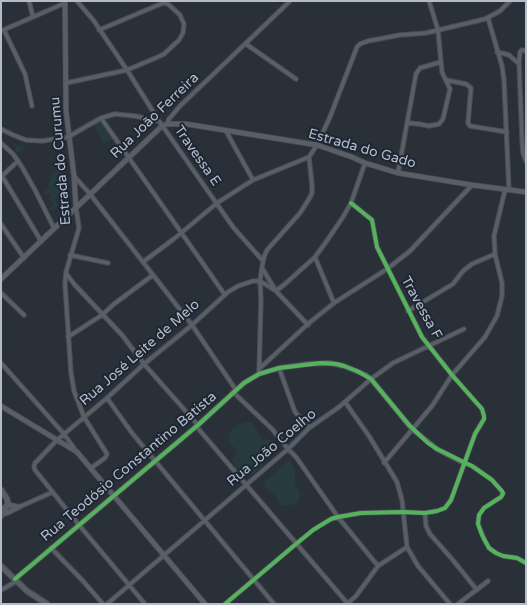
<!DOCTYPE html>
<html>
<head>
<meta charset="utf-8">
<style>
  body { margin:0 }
  #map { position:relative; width:527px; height:605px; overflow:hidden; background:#2a3038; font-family:"Varela Round",sans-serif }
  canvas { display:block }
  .frame { position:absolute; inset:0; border:2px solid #b4bcc9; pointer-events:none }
</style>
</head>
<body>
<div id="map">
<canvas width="527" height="605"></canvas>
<div class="frame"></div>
</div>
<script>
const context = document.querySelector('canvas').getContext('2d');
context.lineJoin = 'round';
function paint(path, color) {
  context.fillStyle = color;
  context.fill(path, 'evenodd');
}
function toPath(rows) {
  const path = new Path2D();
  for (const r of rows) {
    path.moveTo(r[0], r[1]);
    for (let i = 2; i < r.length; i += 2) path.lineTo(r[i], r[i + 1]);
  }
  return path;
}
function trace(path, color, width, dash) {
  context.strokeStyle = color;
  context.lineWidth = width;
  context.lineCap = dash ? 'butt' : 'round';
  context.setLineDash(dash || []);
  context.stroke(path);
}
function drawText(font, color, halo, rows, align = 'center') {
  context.font = font + ' "Varela Round",sans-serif';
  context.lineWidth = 4;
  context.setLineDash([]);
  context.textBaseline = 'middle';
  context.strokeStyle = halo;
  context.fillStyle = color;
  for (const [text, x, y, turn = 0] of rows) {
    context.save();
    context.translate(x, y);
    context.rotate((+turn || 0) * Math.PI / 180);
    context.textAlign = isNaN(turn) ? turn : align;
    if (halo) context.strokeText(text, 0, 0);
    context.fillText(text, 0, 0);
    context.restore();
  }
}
paint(toPath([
  [101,120,112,135,112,138,104,144,98,135,99,134,96,133,97,131,93,124],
  [15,143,17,146,21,145,25,147,25,149,17,153,15,150,16,147,13,145],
  [61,169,66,183,70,189,66,192,64,191,62,192,55,200,57,204,57,208,54,210,48,209,53,205,49,198,51,196,51,193,45,195,44,192,48,189,51,174],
  [248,422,253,423,259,436,263,440,270,440,271,443,265,448,268,452,268,455,261,461,263,466,251,475,247,471,243,470,240,472,236,469,232,460,238,453,229,441,228,437,230,432,233,428,237,425],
  [290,460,295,469,295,483,301,496,296,504,286,506,281,505,278,501,276,496,265,487,264,482,286,462]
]), '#273a3e');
const minor = toPath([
  [29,1,33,17],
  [77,1,94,21,127,70,159,121,233,227,263,261],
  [488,18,502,66,504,80,509,190],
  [4,30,25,74,32,106],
  [1,31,65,3],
  [246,44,296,79],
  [526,51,522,50,520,52,519,62,522,139,523,153,526,161],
  [497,52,509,55,519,64],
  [446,80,466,84,471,88,468,123,470,126,507,132],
  [66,83,127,70,158,57,164,54,179,40,183,33,184,24,180,15,168,4,163,3,99,30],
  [101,118,225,295],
  [408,123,419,124,429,126,439,124,443,119,450,89,442,72,441,62],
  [167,124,169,119,180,106,290,1],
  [1,129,13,135,26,140,42,141,68,137,101,118,115,114,135,116,158,121],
  [226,131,253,180],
  [1,143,13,154,22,167,35,190,54,228],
  [18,161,2,176,41,241],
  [398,173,416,74,420,68,441,62,438,30,429,1],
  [74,176,90,194,192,325,236,390],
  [76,208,79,228,66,272,65,284,71,373,74,391,84,417,107,454,105,458,91,468],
  [1,224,24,258],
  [70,255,108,263],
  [315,257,334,303],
  [143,262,175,238,217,203,253,180,309,157],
  [262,268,276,291,308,325],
  [66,273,74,284,122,335,144,364,198,425],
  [276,291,285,284,315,257,326,242,343,217,351,203,365,163],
  [1,293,24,315],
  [408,311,453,284,463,271,472,264,495,254],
  [68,337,102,315,114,304,153,275],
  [1,363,64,434,76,451],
  [279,368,295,412,309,428],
  [259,369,309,323,334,303,387,269,410,251,472,185],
  [259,374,261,300,260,281,262,267,264,257,267,250,300,213,309,199,312,193,312,185,309,157,317,145,330,117,357,47,360,44,368,41,400,35,426,33,485,19,500,11,510,1],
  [233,392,272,429,288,449,296,457,338,517,378,566],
  [107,398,132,433,274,604],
  [345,402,369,436,397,482,402,500,407,547,418,566,450,604],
  [196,426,348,604],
  [384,463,432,406,452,375,485,337,497,316,502,296,502,283,495,254,494,236,505,190],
  [464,463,472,466,492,480,503,493,501,497,484,508,479,515,478,524,485,541,489,548,496,553,503,556,517,558,526,563],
  [19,507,53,492],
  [425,513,426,526,430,534,452,559,477,590],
  [51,548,83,581,103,604],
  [1,590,17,581],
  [107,604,288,449,309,428,339,407,371,379,393,363,464,329],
  [145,604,79,525,35,470,34,467,35,463,57,440,107,398,144,364,192,325,228,292,238,286,253,281,260,281,276,291],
  [225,604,296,544,313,530,331,519,338,517,361,513,403,512,425,513,437,511,445,508,451,500,475,434,484,419,484,416,482,409,452,375,422,337,377,247,372,220,351,203],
  [347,604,356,596,378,566,407,547],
  [458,604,488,581]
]);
const tertiary = toPath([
  [65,1,66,110,74,176,76,208],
  [1,279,162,126,167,124,186,124,317,145,352,157,365,163,398,173,472,185,526,192],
  [1,406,77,452,205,604],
  [1,509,10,505,19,507],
  [1,514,7,513,19,507],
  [15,579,198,425,244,383,259,374,279,368,308,364,329,363,344,366,366,375,371,379,412,429,437,449,464,463]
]);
const secondary = toPath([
  [1,490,7,499,8,503,1,516],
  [1,566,27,591,47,604]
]);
trace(minor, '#484c53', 5.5);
trace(tertiary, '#484c53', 6);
trace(secondary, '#484c53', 7);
trace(minor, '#5a5e66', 3.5);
trace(tertiary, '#5a5e66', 4.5);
trace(secondary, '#595d64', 5);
trace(toPath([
  [15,579,198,425,244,383,259,374,279,368,321,363,337,364,344,366,357,371,371,379,409,425,428,443,437,449,472,466,492,480,502,491,503,494,501,497,484,508,479,515,478,524,482,535,489,548,496,553,503,556,517,558,526,563],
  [225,604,296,544,313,530,331,519,338,517,361,513,403,512,425,513,437,511,445,508,451,500,475,434,484,419,484,416,482,409,452,375,422,337,377,247,372,220,351,203]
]), '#56b35d', 4);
drawText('14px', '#b4bcc9', '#1d2633', [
  ["Rua João Ferreira",155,116,-44],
  ["Estrada do Gado",362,149,16],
  ["Travessa E",197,156,55],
  ["Estrada do Curumu",61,161,-95],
  ["Travessa F",421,308,61],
  ["Rua José Leite de Melo",140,353,-41],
  ["Rua João Coelho",272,448,-40],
  ["Rua Teodósio Constantino Batista",129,467,-40]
]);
</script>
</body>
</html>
